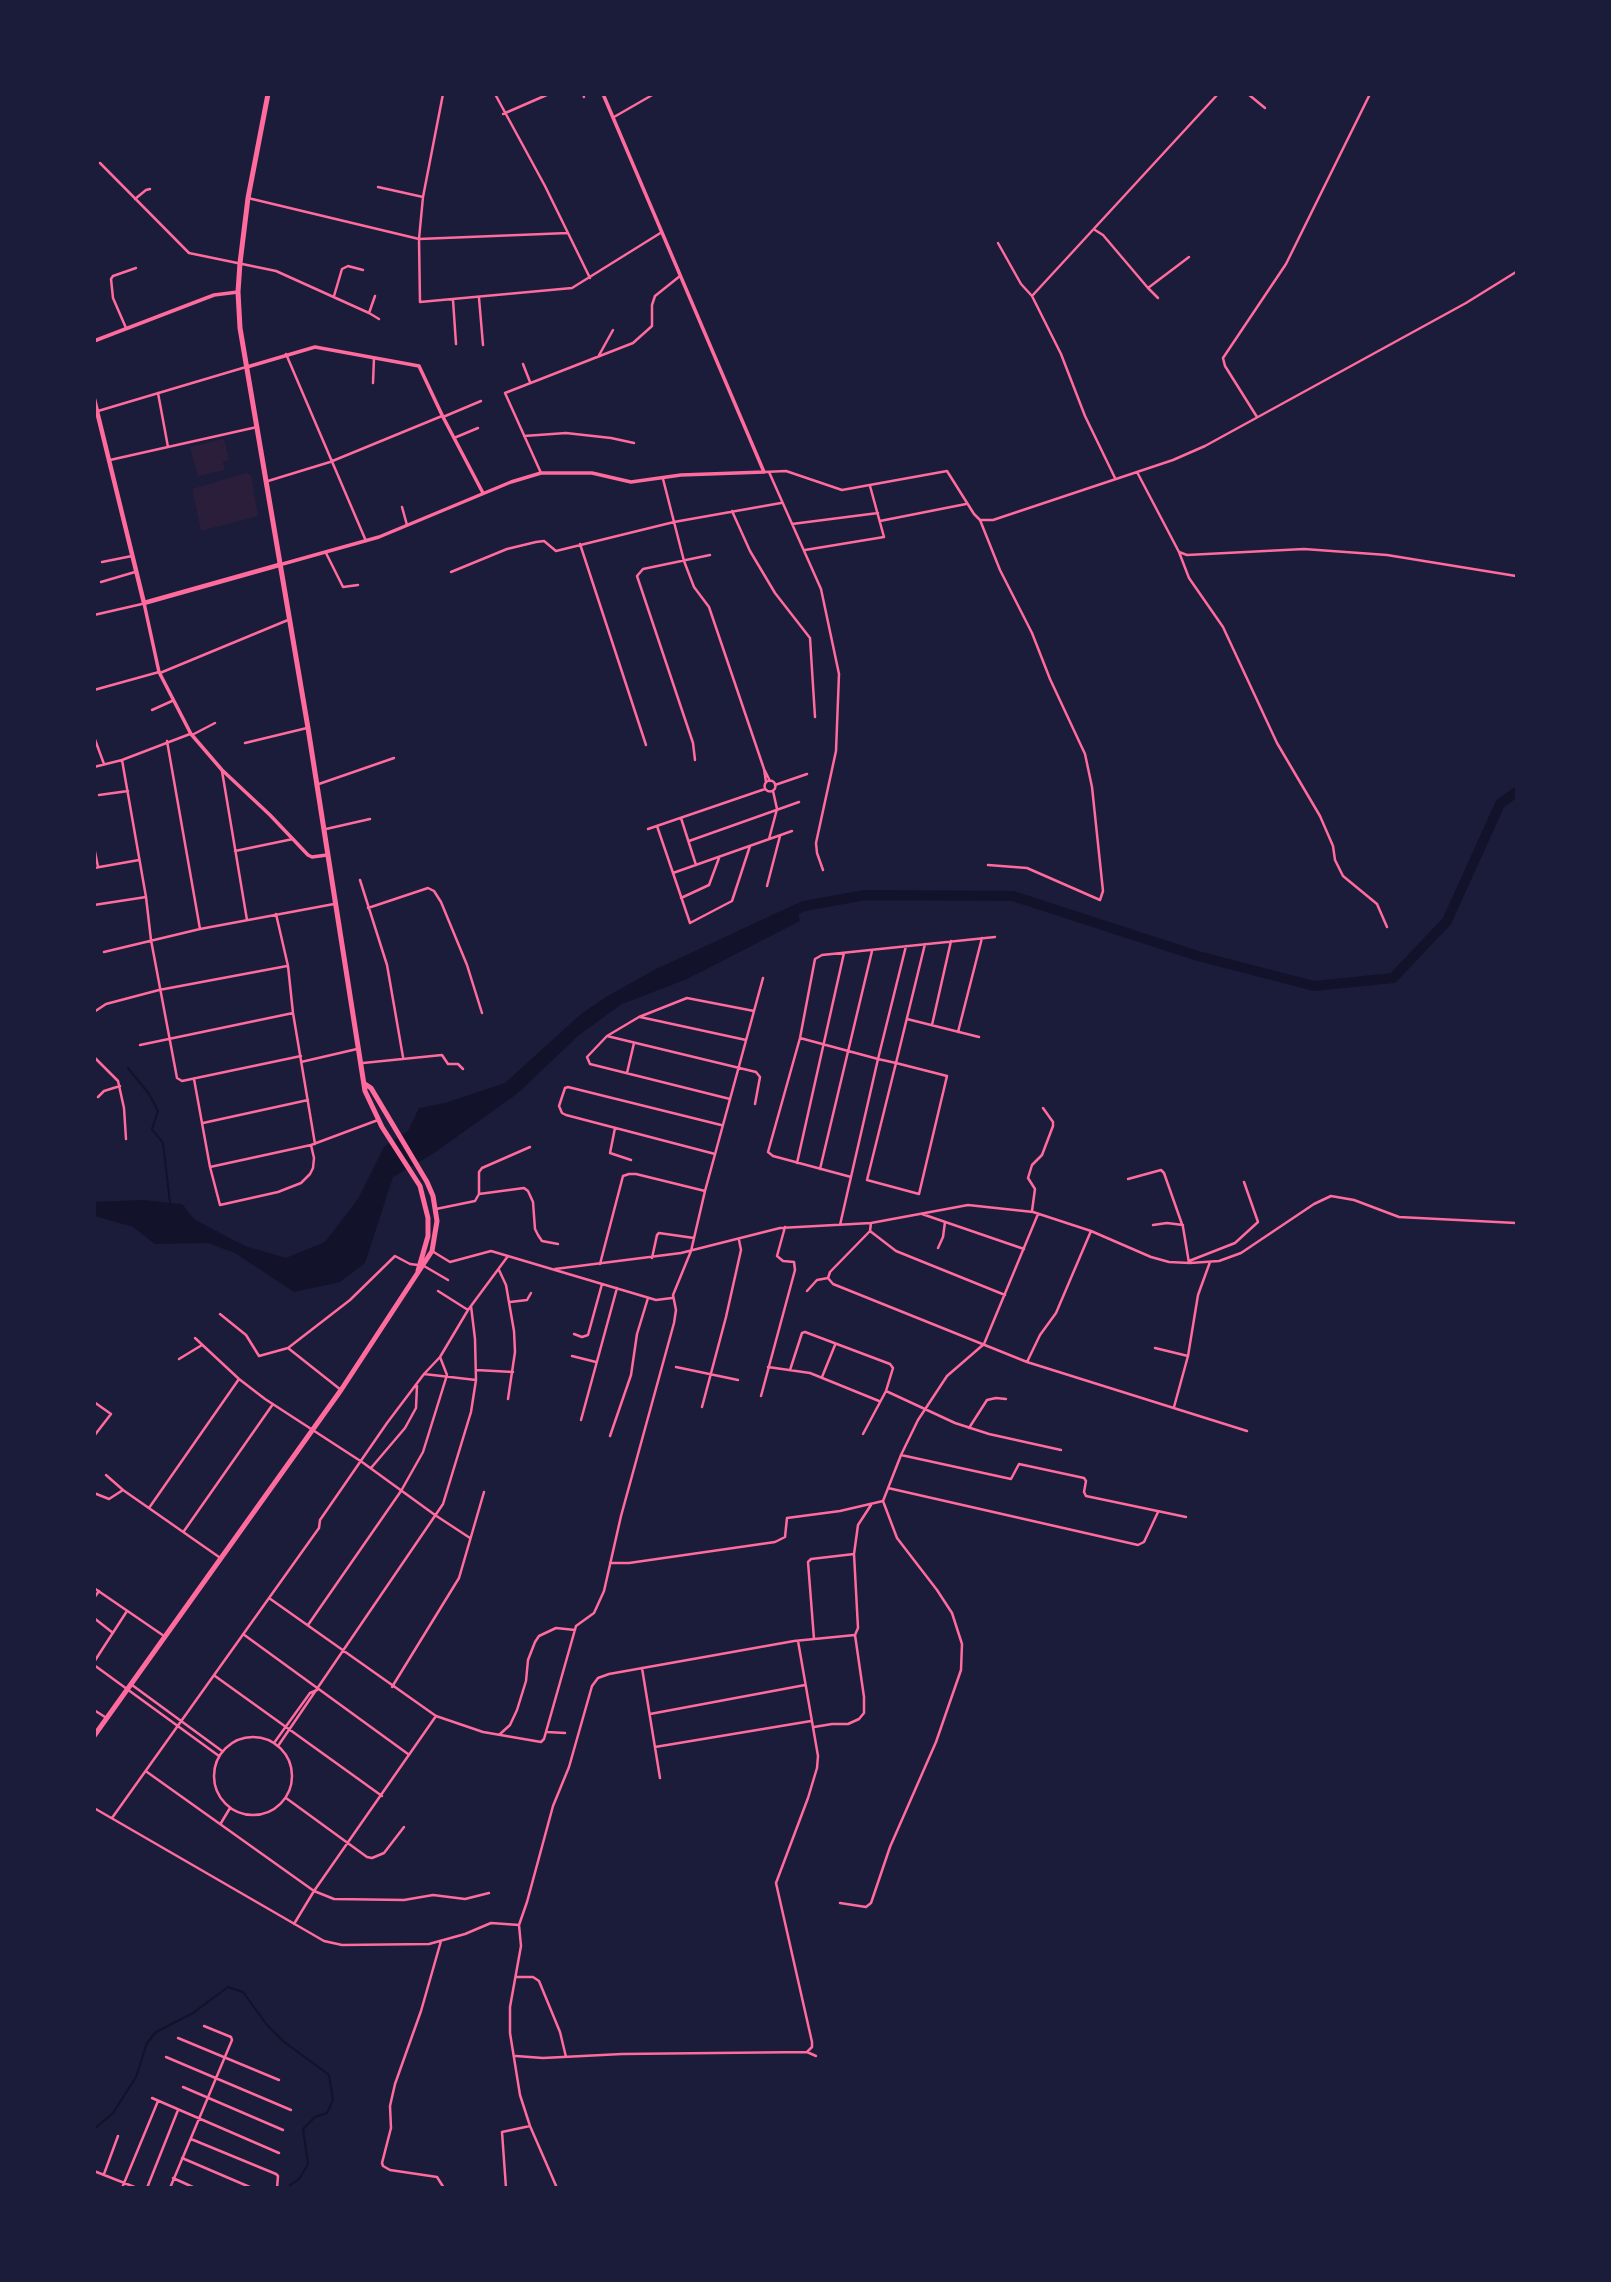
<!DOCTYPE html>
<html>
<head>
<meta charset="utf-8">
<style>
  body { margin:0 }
  #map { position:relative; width:1611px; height:2282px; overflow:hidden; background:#1b1b3a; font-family:"Asap Condensed",sans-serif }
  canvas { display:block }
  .frame { position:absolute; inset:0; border:96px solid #1b1b3a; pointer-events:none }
</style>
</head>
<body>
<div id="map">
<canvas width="1611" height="2282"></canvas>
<div class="frame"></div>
</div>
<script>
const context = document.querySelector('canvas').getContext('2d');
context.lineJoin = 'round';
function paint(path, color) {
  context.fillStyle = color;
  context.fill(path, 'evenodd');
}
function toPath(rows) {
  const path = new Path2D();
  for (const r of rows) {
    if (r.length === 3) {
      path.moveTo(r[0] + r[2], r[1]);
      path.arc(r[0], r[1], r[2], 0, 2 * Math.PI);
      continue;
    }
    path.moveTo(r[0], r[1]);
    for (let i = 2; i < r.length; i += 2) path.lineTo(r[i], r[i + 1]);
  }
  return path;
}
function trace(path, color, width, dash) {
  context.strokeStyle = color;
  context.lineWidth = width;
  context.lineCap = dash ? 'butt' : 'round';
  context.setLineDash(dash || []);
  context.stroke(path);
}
paint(toPath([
  [224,439,229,460,223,462,225,470,198,476,190,447],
  [246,473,251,475,258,516,201,531,192,489]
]), '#2a1e3b');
paint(toPath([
  [796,904,800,921,687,979,622,1004,579,1035,518,1093,434,1153,393,1177,365,1263,340,1282,294,1292,235,1253,208,1243,155,1244,133,1227,95,1216,94,1202,142,1200,182,1204,194,1219,235,1241,248,1247,286,1258,325,1242,358,1199,384,1147,408,1131,419,1108,445,1103,505,1083,581,1014,606,997,654,970]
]), '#12122b');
trace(toPath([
  [128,1068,149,1094,158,1111,152,1129,163,1143,170,1203],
  [94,2129,113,2113,136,2077,147,2043,156,2032,193,2013,228,1987,243,1992,267,2025,283,2041,329,2075,333,2100,327,2113,315,2117,303,2129,308,2164,299,2179,286,2188]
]), '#12122b', 2);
trace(toPath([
  [787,914,804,906,865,895,1013,896,1198,956,1314,986,1393,978,1447,921,1500,804,1516,792]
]), '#12122b', 10);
trace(toPath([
  [443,94,423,197,419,239,420,302,572,288,662,232],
  [495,94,545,186,590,278],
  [583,94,584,97],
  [1248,94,1265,108],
  [503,114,549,94],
  [614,117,654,94],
  [100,163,189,253,276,271,369,313,375,296],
  [378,187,423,197],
  [248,198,419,239,568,233],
  [135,199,146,190,150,189],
  [1095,230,1103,235,1148,288,1189,257],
  [998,243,1021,284,1032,296],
  [1148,288,1158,298],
  [334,296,342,269,348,266,363,270],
  [479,298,483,345],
  [453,300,456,344],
  [369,313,379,319],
  [126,328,113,298,111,279,113,276,136,268],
  [286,354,366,541],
  [598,357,613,330],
  [523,364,530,382],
  [373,383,374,358],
  [158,393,168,447],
  [98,411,246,367],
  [443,417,481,401],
  [1257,417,1225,366,1223,358,1286,264,1370,94],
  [524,436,566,433,611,438,634,443],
  [454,438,478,428],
  [110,460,257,427],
  [764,472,786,471,842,490,947,471,974,514,980,520,993,520,1173,460,1205,446,1466,303,1516,272],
  [769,472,821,589,839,674,836,751,816,843,817,853,823,870],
  [1137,472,1179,552,1187,555,1304,549,1387,555,1516,576],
  [541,473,505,393,633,343,652,326,652,305,655,296,680,276],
  [1115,478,1085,416,1061,354,1032,296,1218,94],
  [663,479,684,561,694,587,709,607,764,769,766,782],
  [268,481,330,462,442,416],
  [402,507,407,525],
  [732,511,750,551,775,593,810,638,815,717],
  [980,520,1000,570,1032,633,1050,679,1085,754,1092,787,1103,891,1100,900,1027,868,988,865],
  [880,521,966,504],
  [792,524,878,513],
  [580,544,646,745],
  [805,550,884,537,870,486],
  [1179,552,1189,578,1223,627,1277,743,1320,816,1333,846,1335,860,1343,876,1377,904,1387,927],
  [326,553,343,587,358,585],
  [102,562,132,556],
  [451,572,507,549,536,542,544,541,556,551,674,522,781,503],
  [101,582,135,572],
  [94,615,142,604],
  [160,673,288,620],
  [94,690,159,672],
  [152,710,172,701],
  [192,735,215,723],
  [94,737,104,764],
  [167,741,200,929],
  [245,743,307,728],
  [122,760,146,897,151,940,177,1078,182,1081,301,1056],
  [695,760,693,743,637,576,643,569,710,555],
  [94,767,122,760,190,734],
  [764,769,770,781],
  [222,771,247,920],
  [770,786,5.5],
  [316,785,394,758],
  [775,785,807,774],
  [99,795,128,791],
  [681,818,696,865],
  [657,826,690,923,732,901,750,846],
  [326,829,370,819],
  [648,829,765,789],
  [769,839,777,809,773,791],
  [689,841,799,802],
  [94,847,98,867],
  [235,851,293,839],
  [94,868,139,860],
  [673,873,792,831],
  [360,880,387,965,403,1057],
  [767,886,780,836],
  [681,898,709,885,719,858],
  [94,905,146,897],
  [368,908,428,888,434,891,441,902,467,965,482,1013],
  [276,914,288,966,293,1013,315,1144],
  [104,952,200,929,334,904],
  [94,1012,106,1004,159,990,287,966],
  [640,1017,746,1040],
  [907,1019,979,1037],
  [932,1025,951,941],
  [958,1032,982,938],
  [607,1036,639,1017,687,998,754,1011],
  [800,1038,878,1059,896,1063,947,1076,919,1194,867,1180,896,1063,925,944],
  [140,1045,293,1013],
  [94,1057,118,1081,124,1108,126,1139],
  [301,1062,357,1049],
  [363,1063,442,1055,448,1064,458,1064,463,1069],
  [627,1073,634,1043],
  [194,1079,210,1167,220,1205,278,1192,301,1183,310,1174,313,1168,314,1158,311,1145],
  [98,1097,104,1091,120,1086],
  [730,1099,590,1064,587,1057,607,1036,756,1072,760,1077,755,1104],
  [203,1123,308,1100],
  [615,1128,610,1153,631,1160],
  [715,1154,566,1115,562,1113,559,1106,565,1088,568,1087,721,1125],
  [797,1163,844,953],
  [210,1167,311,1145,378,1120],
  [820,1169,872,951],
  [851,1177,773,1156,768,1152,800,1038,815,959,822,955,995,937],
  [1128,1179,1161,1170,1164,1173,1183,1227,1189,1263],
  [479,1194,524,1188,528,1191,533,1202,535,1229,538,1235,542,1241,558,1244],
  [436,1209,475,1201,479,1194,479,1172,482,1168,530,1147],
  [1032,1211,1035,1189,1028,1178,1032,1165,1042,1155,1053,1126,1053,1122,1043,1108],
  [922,1214,1024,1249],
  [871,1223,870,1231,830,1272,828,1278,833,1284,1027,1362,1040,1335,1056,1313,1091,1231],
  [840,1225,878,1059,906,946],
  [1153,1225,1167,1223,1183,1225],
  [870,1231,896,1251,1005,1295],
  [938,1248,943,1237,945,1222],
  [432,1251,450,1262,491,1251,656,1300,672,1298],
  [652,1258,657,1235,659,1233,694,1238],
  [1189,1261,1235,1243,1258,1222,1244,1182],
  [600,1264,623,1176,629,1174,636,1174,705,1191],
  [424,1266,448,1280],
  [555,1269,681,1253,780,1228,871,1223,968,1205,1033,1212,1091,1231,1151,1257,1169,1262,1190,1263,1219,1261,1241,1253,1314,1204,1331,1196,1354,1200,1399,1217,1516,1223],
  [499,1270,506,1285,514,1331,515,1352,508,1399],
  [438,1291,468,1310],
  [807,1291,817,1280,828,1278],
  [510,1302,527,1300,531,1293],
  [220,1314,246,1335,259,1356,288,1348],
  [574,1334,582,1337,588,1335,602,1284],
  [195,1338,239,1379,265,1399,362,1462,435,1515,470,1538],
  [1155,1348,1188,1356],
  [572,1356,596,1362],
  [179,1359,202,1345],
  [1027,1362,1247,1431],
  [676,1367,738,1380],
  [768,1367,810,1373,879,1401],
  [476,1370,513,1372],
  [790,1370,802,1333,805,1332,890,1364,893,1368,886,1391],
  [424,1374,476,1380],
  [822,1377,835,1345],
  [341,1390,288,1348,350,1300,395,1256,410,1264,418,1265],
  [761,1396,795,1270,794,1262,783,1261,777,1256,785,1227],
  [94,1402,111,1414,94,1436],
  [702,1407,726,1317,741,1250,739,1240],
  [1174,1407,1188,1356,1198,1295,1210,1262],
  [581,1420,617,1288],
  [969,1428,987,1400,996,1398,1006,1399],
  [863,1434,886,1391,955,1423,989,1434,1061,1450],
  [610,1436,631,1375,637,1334,648,1298],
  [901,1455,1011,1479,1019,1464,1084,1478,1086,1481,1084,1492,1086,1496,1186,1517],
  [371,1468,405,1428,416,1408,417,1385],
  [106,1475,123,1490],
  [888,1488,1138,1545,1144,1542,1158,1512],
  [94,1493,109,1499,123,1490,219,1557],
  [149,1508,239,1379],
  [184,1531,273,1404],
  [610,1563,629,1563,775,1542,785,1537,787,1518,840,1511,883,1501],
  [94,1588,164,1636],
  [94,1598,99,1591],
  [269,1598,436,1716,483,1732,541,1742,544,1739,576,1626,594,1613,604,1591,621,1516,674,1323,676,1310,673,1295,691,1251,705,1191,763,978],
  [94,1618,113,1633],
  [308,1625,401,1491,423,1452,447,1375,440,1357],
  [243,1634,408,1754],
  [814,1639,808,1562,811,1559,854,1554],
  [798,1641,818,1756,817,1768,808,1798,776,1883,812,2042,812,2047,807,2052],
  [94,1662,127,1611],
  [94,1665,219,1756],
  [642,1668,660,1778],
  [215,1676,382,1796],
  [132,1685,222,1751],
  [392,1687,459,1578,484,1492],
  [94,1710,105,1717],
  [650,1714,805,1685],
  [814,1727,832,1724,848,1724,859,1719,864,1713,864,1697,855,1635],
  [547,1732,565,1733],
  [500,1734,510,1725,517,1710,526,1681,528,1660,535,1642,539,1636,556,1628,575,1630],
  [253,1776,39],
  [274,1743,310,1693,317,1690],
  [278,1746,443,1504,471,1412,476,1380,475,1339,471,1306],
  [655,1747,811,1721],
  [147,1772,314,1891,334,1899,404,1900,433,1895,465,1899,489,1893],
  [286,1798,367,1857,372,1858,384,1853,404,1827],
  [94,1808,324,1941,342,1945,429,1944,465,1934,491,1923,519,1925,521,1946,510,2007,510,2033,520,2095,530,2126,557,2188],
  [112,1818,319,1528,320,1520,387,1423,424,1374,440,1357,468,1310,508,1256],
  [221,1823,230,1808],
  [840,1903,866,1907,871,1903,890,1847,936,1742,961,1670,962,1644,952,1613,937,1590,897,1538,883,1501,901,1455,918,1420,947,1376,984,1344,1038,1214],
  [294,1924,314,1891,436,1716],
  [519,1925,527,1902,553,1806,569,1767,592,1686,598,1678,609,1674,794,1641,855,1635,858,1628,854,1554,858,1525,871,1505],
  [441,1941,421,2011,395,2084,390,2106,391,2128,382,2163,383,2166,390,2170,437,2177,444,2188],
  [516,1977,533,1977,539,1981,560,2032,566,2057],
  [178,2038,279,2080],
  [516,2056,543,2058,622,2054,807,2052,816,2056],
  [166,2057,291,2110],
  [183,2087,283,2130],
  [152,2098,279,2153],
  [191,2139,276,2174,278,2176,277,2188],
  [182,2158,252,2188],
  [94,2171,137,2188],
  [104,2174,118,2136],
  [173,2178,195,2188],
  [122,2188,158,2101],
  [147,2188,178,2110],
  [170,2188,232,2040,231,2037,204,2026],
  [506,2188,502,2132,530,2126]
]), '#ff6b9d', 2.5);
trace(toPath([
  [94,341,214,295,238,292],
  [247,367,315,347,419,366,443,417,483,493],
  [279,565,379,537,511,482,541,473,592,473,631,482,681,475,764,472,603,94],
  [144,603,159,672,191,734,222,770,270,815,308,855,312,857,327,855]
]), '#ff6b9d', 3.5);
trace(toPath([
  [94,399,144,603,279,565]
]), '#ff6b9d', 4.5);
trace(toPath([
  [268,94,248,198,240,263,238,292,240,328,308,728,365,1091,382,1127,420,1186,428,1218,428,1236,418,1271],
  [94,1736,341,1390,432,1251,437,1221,433,1196,427,1182,371,1088,365,1084]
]), '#ff6b9d', 5);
</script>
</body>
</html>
